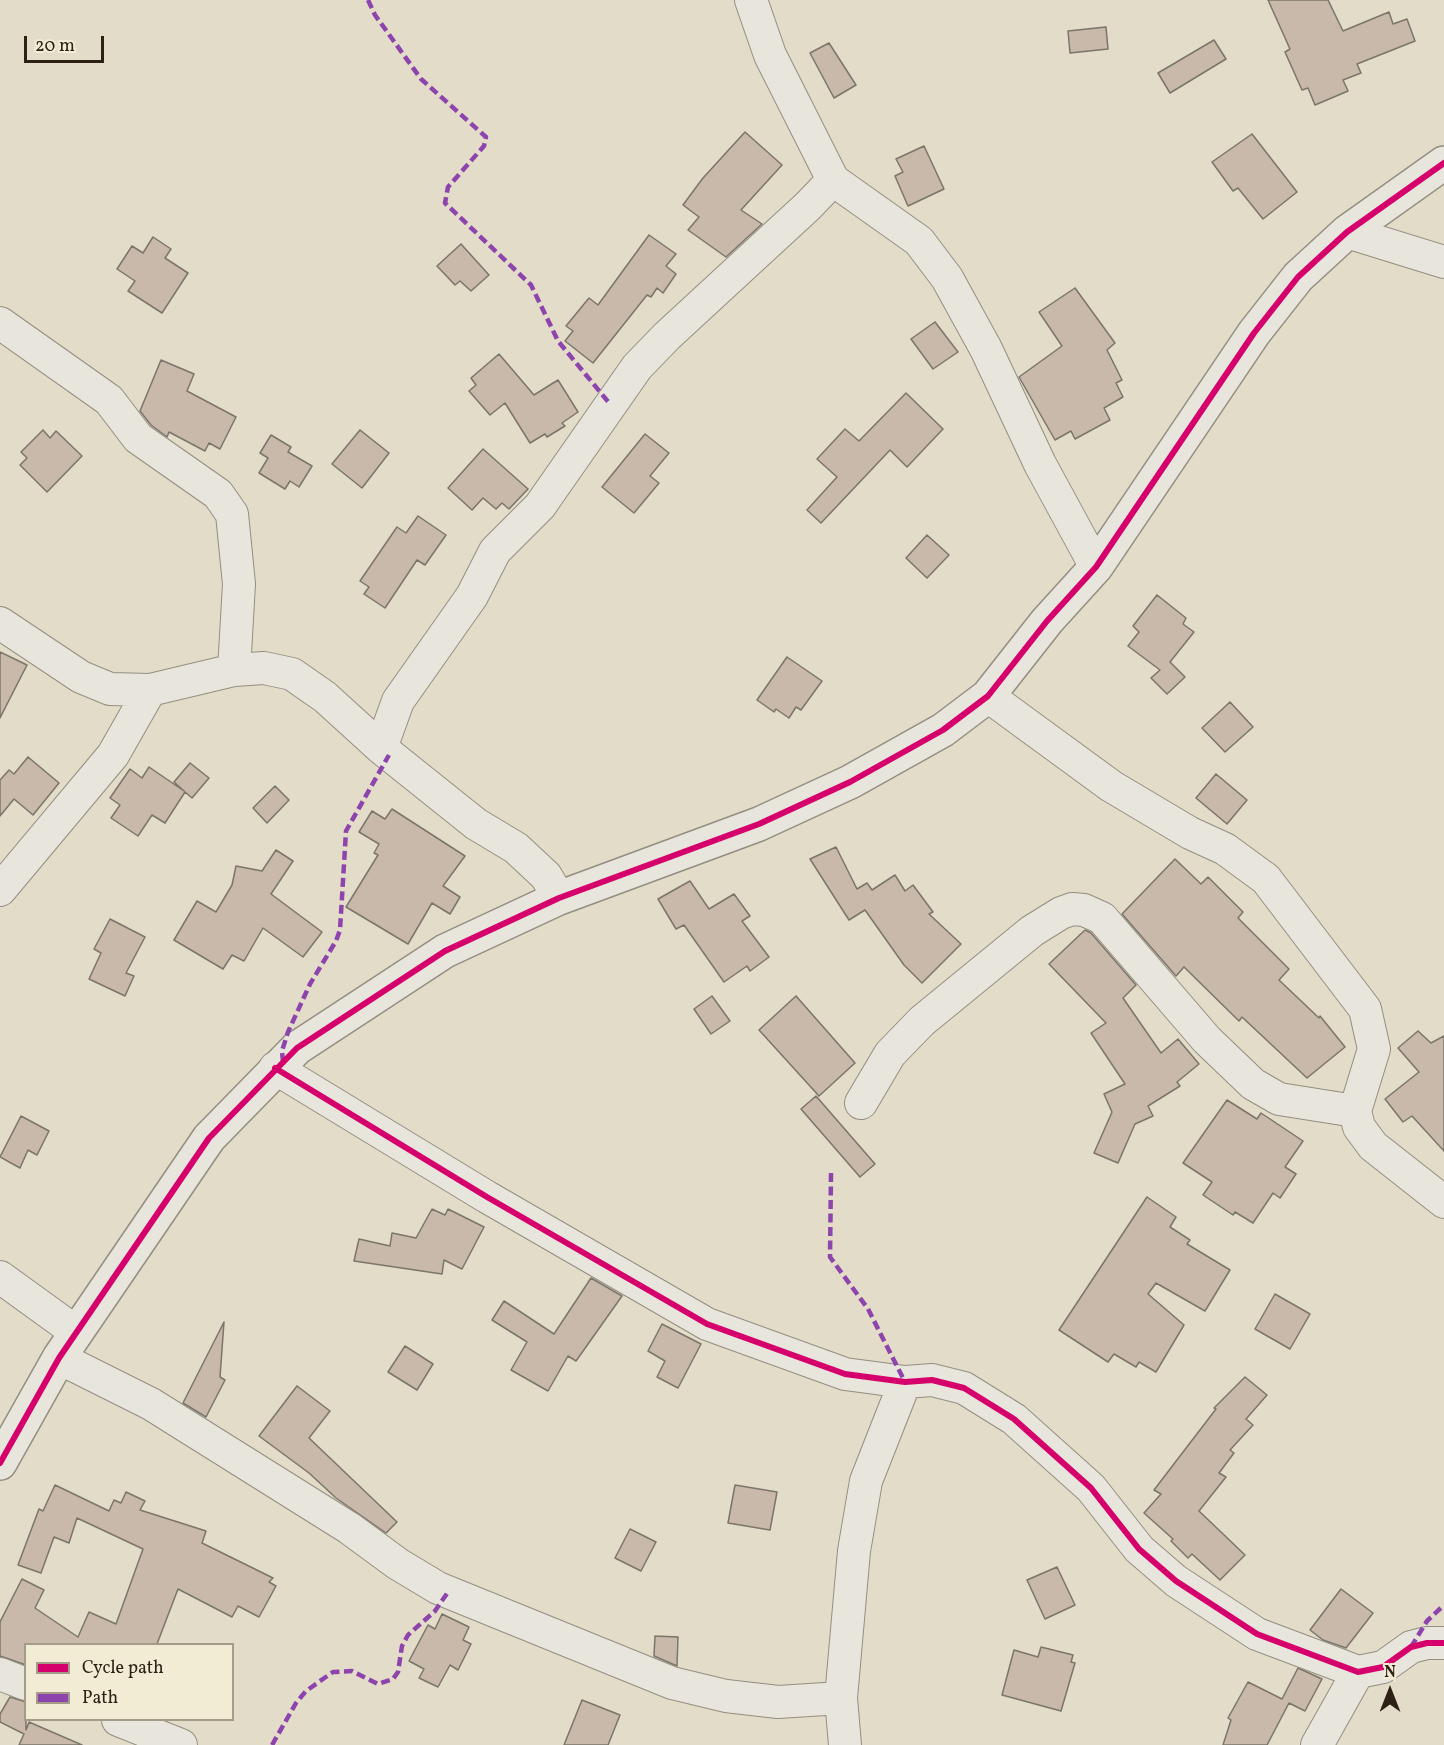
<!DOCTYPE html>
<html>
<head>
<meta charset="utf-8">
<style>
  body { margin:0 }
  #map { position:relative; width:1444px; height:1745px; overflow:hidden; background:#e2dcc8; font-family:Vollkorn,serif }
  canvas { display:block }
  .legend { position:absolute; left:24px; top:1643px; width:210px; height:78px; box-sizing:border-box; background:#f3ecd5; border:2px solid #a49b89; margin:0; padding:8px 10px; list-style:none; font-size:18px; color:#2d2116 }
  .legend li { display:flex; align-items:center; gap:12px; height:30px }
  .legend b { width:30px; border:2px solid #a49b89 }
  .north { position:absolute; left:1360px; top:1661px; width:60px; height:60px; -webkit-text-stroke:4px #f3ecd5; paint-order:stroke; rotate:0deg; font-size:16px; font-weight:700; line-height:24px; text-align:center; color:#2d2116 }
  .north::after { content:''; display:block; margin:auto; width:21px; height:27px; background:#2d2116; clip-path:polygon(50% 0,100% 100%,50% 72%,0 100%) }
  .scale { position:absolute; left:24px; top:36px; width:80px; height:27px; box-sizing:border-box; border:3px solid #2d2116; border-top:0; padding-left:8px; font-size:18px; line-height:21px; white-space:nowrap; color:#2d2116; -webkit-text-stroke:4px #f3ecd5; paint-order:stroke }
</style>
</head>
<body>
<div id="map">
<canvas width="1444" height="1745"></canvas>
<ul class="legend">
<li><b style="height:8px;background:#d6006c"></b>Cycle path</li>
<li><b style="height:8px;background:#8e44ad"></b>Path</li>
</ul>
<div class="north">N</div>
<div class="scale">20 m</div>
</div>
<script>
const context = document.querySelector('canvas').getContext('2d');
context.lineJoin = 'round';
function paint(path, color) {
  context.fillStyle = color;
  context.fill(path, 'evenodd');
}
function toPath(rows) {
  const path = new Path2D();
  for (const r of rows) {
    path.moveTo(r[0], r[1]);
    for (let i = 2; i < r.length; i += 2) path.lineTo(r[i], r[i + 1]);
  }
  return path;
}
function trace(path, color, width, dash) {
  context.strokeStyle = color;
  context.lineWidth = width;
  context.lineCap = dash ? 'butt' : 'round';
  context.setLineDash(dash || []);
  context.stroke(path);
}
const building = toPath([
  [1268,0,1328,0,1343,31,1389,12,1393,24,1407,19,1415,41,1357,64,1361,73,1343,80,1348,91,1315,105,1308,88,1302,90,1285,52,1290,49,1268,0],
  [1106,27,1108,49,1070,53,1068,31,1106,27],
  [1214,40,1226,59,1170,93,1158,73,1214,40],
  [829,43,856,85,834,98,810,53,829,43],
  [745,132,782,165,741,210,762,224,726,257,688,230,699,217,683,205,703,178,745,132],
  [1252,134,1297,192,1263,219,1238,188,1233,191,1212,162,1252,134],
  [924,146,944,189,908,206,895,176,903,172,896,159,924,146],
  [649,235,676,254,666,266,676,274,663,293,657,288,651,297,647,295,593,363,565,341,573,331,566,326,589,298,598,305,649,235],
  [153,237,171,249,165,258,188,273,162,313,128,291,135,281,117,269,132,246,143,253,153,237],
  [461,244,489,275,471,291,460,281,455,285,437,266,461,244],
  [1075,288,1115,343,1107,350,1122,380,1116,383,1123,397,1104,408,1110,420,1075,439,1071,431,1055,440,1019,377,1062,346,1039,312,1075,288],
  [935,322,958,352,933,369,911,339,935,322],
  [499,354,534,395,558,380,578,412,562,423,565,426,547,437,545,434,530,443,505,403,490,415,469,391,476,385,471,378,499,354],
  [161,360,194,374,187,391,236,417,220,449,209,443,205,451,169,432,167,437,151,425,140,411,161,360],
  [906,393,943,429,907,467,890,450,821,523,807,510,837,477,817,459,845,429,859,441,906,393],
  [43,430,50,438,56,431,82,456,47,492,20,465,27,458,21,452,43,430],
  [360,430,389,453,362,488,332,464,360,430],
  [645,434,669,453,650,476,659,483,634,513,602,487,645,434],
  [271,435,291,447,288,452,312,466,299,487,290,481,285,489,259,473,268,458,260,453,271,435],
  [483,449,528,489,509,509,502,503,496,509,483,498,472,510,448,488,483,449],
  [418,516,446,535,425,565,417,560,385,608,364,594,369,587,360,581,397,527,406,533,418,516],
  [927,535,949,555,927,578,906,558,927,535],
  [1157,595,1186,618,1183,624,1194,632,1170,662,1185,677,1167,694,1151,678,1160,670,1128,646,1139,632,1133,626,1157,595],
  [0,652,27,665,0,718,0,652],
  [787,657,822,681,801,710,796,707,789,718,776,709,774,712,757,700,787,657],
  [1230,702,1253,727,1225,752,1202,728,1230,702],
  [28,757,59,783,33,815,14,799,0,816,0,780,9,770,14,774,28,757],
  [190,763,209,778,192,798,185,792,165,823,152,815,138,836,111,818,120,805,110,798,130,769,142,778,149,767,184,791,174,782,190,763],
  [1216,774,1247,800,1227,824,1196,798,1216,774],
  [275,786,289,800,267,823,253,808,275,786],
  [392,809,465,856,443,886,460,897,450,914,432,903,408,944,346,907,378,855,374,853,379,844,359,832,372,811,385,819,392,809],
  [836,847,857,889,867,883,872,890,895,875,905,891,913,885,933,912,929,914,961,944,922,983,904,965,865,910,849,920,810,859,836,847],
  [276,850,293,861,271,894,322,932,303,957,263,928,244,961,232,955,223,969,174,940,197,901,216,912,232,885,236,866,262,871,276,850],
  [1175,859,1201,884,1208,877,1243,912,1238,918,1289,969,1279,980,1319,1018,1320,1016,1345,1047,1307,1078,1242,1017,1239,1021,1184,967,1176,976,1122,914,1175,859],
  [690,881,709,909,734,894,750,916,742,921,769,957,750,971,747,966,724,982,684,925,676,929,658,899,690,881],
  [110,919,145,937,126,973,134,976,125,996,89,979,101,953,94,949,110,919],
  [1085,930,1091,933,1136,985,1123,998,1161,1053,1178,1039,1199,1064,1177,1082,1180,1086,1148,1106,1153,1116,1135,1124,1118,1163,1094,1153,1112,1112,1104,1094,1125,1084,1091,1033,1106,1023,1049,964,1085,930],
  [712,996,730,1021,711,1034,694,1009,712,996],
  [796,996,855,1063,819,1096,759,1030,796,996],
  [1418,1031,1431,1043,1444,1036,1444,1151,1412,1116,1403,1122,1385,1099,1419,1072,1398,1048,1418,1031],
  [816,1096,875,1164,860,1177,801,1109,816,1096],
  [1227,1100,1257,1119,1261,1113,1303,1141,1285,1167,1296,1174,1280,1198,1273,1193,1253,1223,1235,1212,1233,1215,1203,1195,1212,1182,1183,1163,1227,1100],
  [21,1116,49,1131,37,1155,28,1150,20,1168,0,1157,21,1116],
  [1147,1197,1176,1217,1170,1227,1190,1240,1187,1244,1230,1270,1205,1311,1156,1283,1148,1294,1184,1325,1156,1372,1139,1362,1136,1367,1114,1354,1108,1362,1059,1330,1147,1197],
  [432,1209,445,1215,448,1209,484,1227,462,1269,444,1260,442,1274,354,1261,359,1239,390,1246,392,1233,416,1238,432,1209],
  [591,1278,622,1296,576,1361,568,1356,548,1391,511,1370,527,1342,492,1320,504,1301,554,1334,591,1278],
  [1275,1294,1310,1314,1290,1349,1255,1329,1275,1294],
  [224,1322,220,1377,225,1380,206,1417,183,1403,224,1322],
  [662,1324,701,1344,678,1388,657,1377,665,1361,648,1351,662,1324],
  [405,1346,433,1364,417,1390,388,1372,405,1346],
  [1245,1377,1267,1395,1246,1419,1253,1425,1230,1450,1234,1453,1219,1473,1226,1477,1199,1511,1245,1555,1220,1580,1192,1554,1188,1558,1171,1541,1173,1539,1144,1513,1161,1494,1154,1490,1216,1409,1214,1408,1245,1377],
  [297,1386,330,1411,309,1438,397,1522,386,1533,336,1498,309,1473,259,1436,297,1386],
  [55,1485,109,1511,114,1500,121,1503,126,1492,145,1501,140,1510,206,1531,202,1543,273,1578,269,1582,276,1586,259,1617,238,1606,232,1617,178,1589,157,1644,159,1644,26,1644,26,1665,0,1656,0,1622,22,1579,44,1590,35,1608,78,1637,89,1612,116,1624,143,1549,77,1518,69,1543,54,1537,41,1573,18,1565,39,1509,43,1511,55,1485],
  [735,1485,777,1492,770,1530,728,1523,735,1485],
  [630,1529,656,1542,641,1571,615,1558,630,1529],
  [1057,1567,1075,1605,1045,1619,1027,1580,1057,1567],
  [1341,1589,1373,1613,1346,1648,1323,1640,1310,1630,1341,1589],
  [442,1614,469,1627,463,1640,471,1644,458,1670,450,1665,438,1687,419,1678,424,1669,409,1661,428,1625,435,1629,442,1614],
  [655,1636,678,1637,677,1666,654,1656,655,1636],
  [1041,1647,1073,1655,1071,1662,1075,1663,1061,1711,1002,1695,1014,1650,1038,1657,1041,1647],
  [1298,1668,1322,1679,1305,1711,1289,1703,1267,1745,1223,1745,1231,1720,1228,1718,1248,1682,1282,1699,1298,1668],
  [10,1697,26,1702,26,1730,29,1722,82,1745,19,1745,24,1734,0,1722,0,1714,10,1697],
  [582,1700,620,1715,608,1745,564,1745,582,1700]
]);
paint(building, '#c8b9aa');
trace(building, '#7b756a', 1.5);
const minor = toPath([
  [751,0,770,55,833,180,919,241,947,278,986,349,1040,464,1096,567],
  [1347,232,1444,262],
  [0,323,109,400,138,438,218,494,232,514,239,584,234,670],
  [0,623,81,677,110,689,150,690,234,670,264,668,292,674,325,697,381,748,476,824,516,848,546,876,559,898],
  [988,696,1111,786,1190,833,1225,849,1266,879,1365,1009,1374,1049,1355,1111,1359,1127,1373,1146,1444,1202],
  [381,748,398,701,472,596,495,551,540,506,637,367,667,336,808,206,833,180],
  [0,890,113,755,150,690],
  [275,1068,487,1197,707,1324,845,1374,905,1382,932,1380,964,1388,1014,1419,1091,1488,1139,1549,1176,1581,1257,1634,1358,1672,1383,1667,1411,1647,1427,1643,1444,1643],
  [861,1103,890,1054,922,1021,1032,931,1061,913,1072,909,1084,910,1102,918,1207,1040,1253,1084,1279,1099,1355,1111],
  [0,1277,76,1332],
  [59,1358,151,1404,349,1528,398,1564,438,1588,672,1683,726,1696,778,1702,841,1698],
  [0,1674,26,1684],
  [118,1720,181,1745],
  [845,1745,841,1698,854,1551,866,1481,905,1382],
  [1317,1745,1358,1672]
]);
const tertiary = toPath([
  [0,1463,59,1358,209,1138,297,1048,445,951,559,898,759,824,850,782,943,730,988,696,1047,621,1096,567,1254,333,1298,277,1347,232,1444,163]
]);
trace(minor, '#948e82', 34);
trace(tertiary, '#948e82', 36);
trace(minor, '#e8e5dc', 32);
trace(tertiary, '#e8e5dc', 33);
trace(toPath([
  [368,0,375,15,421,79,486,137,484,146,448,187,445,203,531,285,558,341,610,404],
  [283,1062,282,1051,288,1032,310,984,336,941,340,930,346,831,389,755],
  [831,1173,830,1257,868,1309,905,1382],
  [1411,1647,1427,1621,1444,1605],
  [272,1745,296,1703,306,1691,333,1672,352,1671,378,1684,393,1679,398,1672,402,1646,408,1635,435,1611,448,1592]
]), '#8e44ad', 4.5, [9, 4.5]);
trace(toPath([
  [275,1068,487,1197,707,1324,845,1374,905,1382,932,1380,964,1388,1014,1419,1091,1488,1139,1549,1176,1581,1257,1634,1358,1672,1383,1667,1411,1647,1427,1643,1444,1643],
  [0,1463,59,1358,209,1138,297,1048,445,951,559,898,759,824,850,782,943,730,988,696,1047,621,1096,567,1254,333,1298,277,1347,232,1444,163]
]), '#d6006c', 6);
</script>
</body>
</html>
